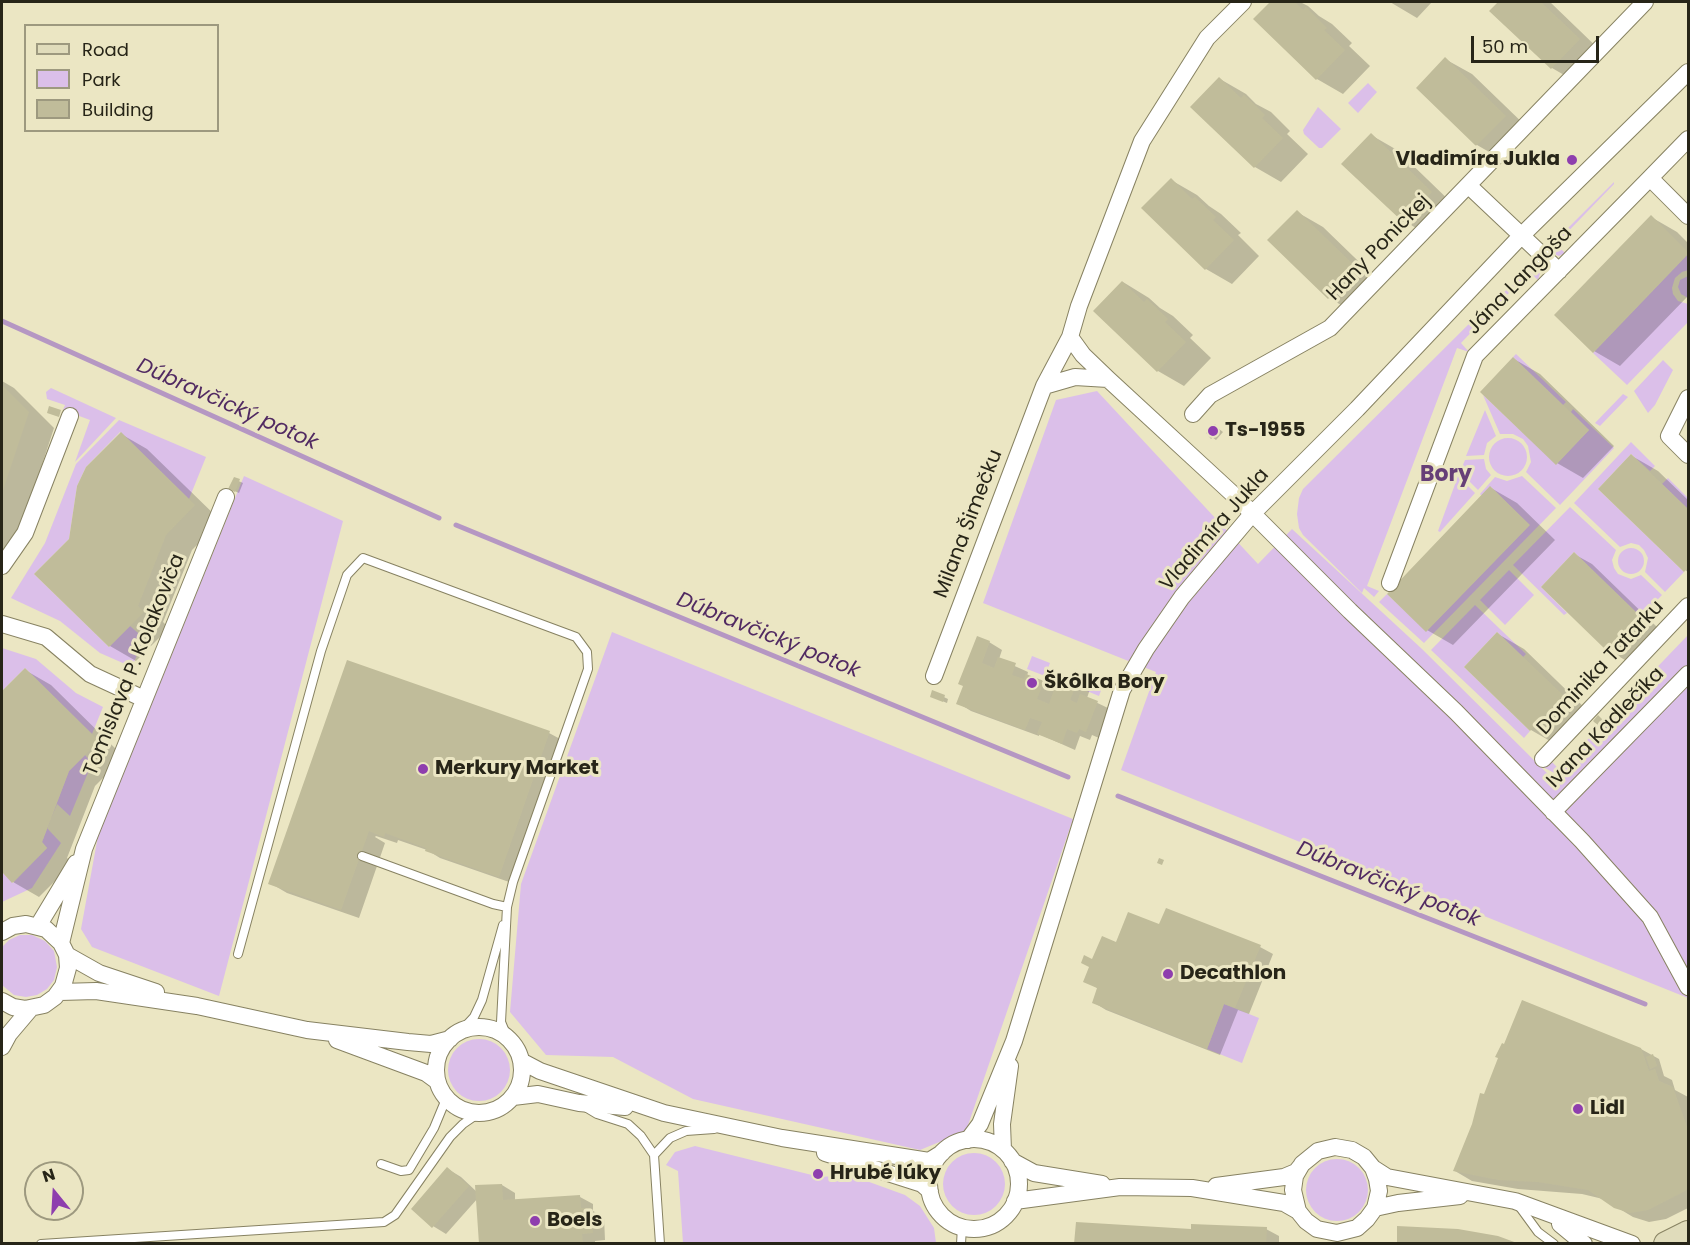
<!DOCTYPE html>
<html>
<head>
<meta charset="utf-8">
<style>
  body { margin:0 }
  #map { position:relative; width:1690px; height:1245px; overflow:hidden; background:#ebe6c3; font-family:Poppins,sans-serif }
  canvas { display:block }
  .frame { position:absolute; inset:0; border:3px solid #272518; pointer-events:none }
  .legend { position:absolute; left:24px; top:24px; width:195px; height:108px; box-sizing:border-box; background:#ebe6c3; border:2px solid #9d997f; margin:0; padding:8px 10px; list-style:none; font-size:18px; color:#272518 }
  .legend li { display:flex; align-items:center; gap:12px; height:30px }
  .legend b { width:30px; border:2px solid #9d997f }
  .north { position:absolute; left:24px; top:1161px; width:60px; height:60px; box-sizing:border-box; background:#ebe6c3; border:2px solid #9d997f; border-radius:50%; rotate:342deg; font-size:16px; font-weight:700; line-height:24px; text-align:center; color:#272518 }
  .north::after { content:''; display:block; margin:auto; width:21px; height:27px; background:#8e3eae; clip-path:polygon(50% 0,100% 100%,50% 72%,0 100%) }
  .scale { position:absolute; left:1471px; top:36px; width:128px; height:27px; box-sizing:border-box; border:3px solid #272518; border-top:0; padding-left:8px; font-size:18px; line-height:21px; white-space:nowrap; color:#272518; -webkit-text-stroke:4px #ebe6c3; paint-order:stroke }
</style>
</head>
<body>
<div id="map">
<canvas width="1690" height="1245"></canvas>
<div class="frame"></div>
<ul class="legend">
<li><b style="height:8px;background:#e0dcbb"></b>Road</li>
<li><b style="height:16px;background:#dbbfe9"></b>Park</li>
<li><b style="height:16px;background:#c0bc9a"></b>Building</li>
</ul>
<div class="north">N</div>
<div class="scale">50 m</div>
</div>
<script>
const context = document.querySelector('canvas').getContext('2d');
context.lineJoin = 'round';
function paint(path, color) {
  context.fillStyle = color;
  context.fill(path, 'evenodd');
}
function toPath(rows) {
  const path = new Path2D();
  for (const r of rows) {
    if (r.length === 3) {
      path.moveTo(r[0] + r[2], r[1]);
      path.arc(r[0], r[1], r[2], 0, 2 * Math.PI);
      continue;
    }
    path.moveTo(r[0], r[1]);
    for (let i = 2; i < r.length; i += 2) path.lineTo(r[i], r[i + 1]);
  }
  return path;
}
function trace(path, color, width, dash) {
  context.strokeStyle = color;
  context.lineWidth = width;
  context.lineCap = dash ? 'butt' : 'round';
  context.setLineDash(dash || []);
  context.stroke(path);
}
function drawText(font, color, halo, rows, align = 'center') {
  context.font = font + ' Poppins,sans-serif';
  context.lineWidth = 6;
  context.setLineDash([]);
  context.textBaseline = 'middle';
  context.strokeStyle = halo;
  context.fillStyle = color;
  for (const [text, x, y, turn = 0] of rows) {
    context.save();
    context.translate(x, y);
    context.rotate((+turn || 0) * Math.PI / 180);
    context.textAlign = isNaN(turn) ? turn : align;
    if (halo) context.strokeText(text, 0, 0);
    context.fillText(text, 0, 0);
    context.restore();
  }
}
paint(toPath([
  [1368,83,1377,92,1358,113,1348,103],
  [1318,107,1341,129,1322,148,1319,148,1304,134,1303,130],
  [1614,182,1614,184,1556,244,1565,253,1559,256,1554,254,1551,248,1552,244],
  [1688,254,1688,270,1682,272,1675,278,1672,288,1673,294,1678,301,1688,304,1688,322,1627,385,1593,353],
  [1533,265,1541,270,1538,280,1529,272,1461,343,1469,352,1457,348,1367,586,1379,591,1374,597,1364,588,1362,593,1303,535,1299,528,1297,514,1299,498,1303,489,1490,303,1508,289],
  [1688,276,1688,298,1681,294,1678,287,1680,280],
  [1516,354,1566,402,1563,405,1513,357],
  [1663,360,1673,370,1655,405,1648,413,1634,391],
  [51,388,116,418,75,462,90,420,63,410,65,405,47,399,46,392],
  [1097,391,1258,564,1292,529,1422,649,1555,781,1561,774,1556,774,1543,767,1550,760,1559,769,1595,732,1600,734,1620,713,1617,709,1688,635,1688,998,1121,770,1156,672,983,603,1056,400],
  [1623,394,1628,397,1600,426,1595,423],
  [1483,395,1556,464,1589,430,1571,412,1573,409,1614,448,1560,505,1526,472,1531,462,1528,446,1523,439,1513,434,1500,434],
  [1485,410,1496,436,1487,443,1484,455,1466,456],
  [119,420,206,457,189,499,120,432,86,467,77,486,69,539,34,574,109,647,130,626,144,638,132,667,100,653,60,621,11,598,45,543,76,464],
  [1508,457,19],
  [1631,442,1655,466,1650,471,1631,454,1598,489,1684,572,1665,592,1645,572,1648,558,1644,550,1639,545,1631,543,1620,547,1574,503],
  [1484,459,1486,469,1491,475,1478,490,1460,472,1465,460],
  [244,476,343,521,219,996,92,947,81,929,98,836],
  [1458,476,1475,493,1440,532,1438,531],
  [1522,476,1556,508,1424,643,1379,602,1387,594,1426,631,1529,525,1491,487,1482,496,1480,494,1495,477,1507,481],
  [1668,478,1688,498,1688,509,1662,484],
  [1570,507,1616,550,1612,560,1614,568,1618,574,1631,579,1641,575,1662,595,1641,617,1574,552,1541,587,1567,613,1564,615,1513,565],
  [1631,561,13],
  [1509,570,1534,595,1505,625,1480,600],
  [1475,605,1526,654,1523,657,1497,632,1464,667,1530,731,1524,738,1431,650],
  [612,632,1073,819,966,1131,920,1150,693,1099,613,1057,546,1055,510,1012,521,884],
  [2,648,36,659,76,693,103,707,92,734,25,668,2,691],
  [1032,656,1050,663,1045,676,1027,669],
  [1087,676,1104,682,1099,696,1082,689],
  [85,755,92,763,70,816,57,804,47,828,61,843,32,888,2,902,2,872,13,883,47,848,42,842,69,771],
  [20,935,32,935,45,941,54,951,57,967,54,980,47,989,37,995,26,997,14,995,2,985,2,947,9,940],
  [1224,1004,1259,1018,1242,1063,1207,1049],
  [479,1070,31],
  [695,1146,820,1177,850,1175,905,1195,920,1206,934,1228,936,1243,683,1243,678,1171,666,1165,675,1152],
  [974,1184,31],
  [1337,1190,31]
]), '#dbbfe9');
paint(toPath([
  [1272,2,1300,2,1308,6,1319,16,1332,24,1352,43,1349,46,1370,66,1343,94,1317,79,1255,19],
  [1390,2,1432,2,1417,18],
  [1500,2,1550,2,1605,55,1578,83,1552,68,1491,11],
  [1445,59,1472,74,1531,131,1503,160,1477,145,1418,87],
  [1220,79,1246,94,1256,104,1271,112,1290,131,1287,134,1308,154,1281,182,1255,167],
  [1371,135,1397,150,1457,208,1430,236,1404,221],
  [1171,180,1197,195,1209,206,1221,214,1241,233,1238,235,1259,256,1232,284,1206,269],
  [1297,212,1323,227,1383,285,1355,313,1329,298,1269,240],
  [1651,217,1677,232,1688,243,1688,296,1620,366,1594,351],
  [1123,282,1149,298,1160,308,1173,316,1193,335,1190,338,1211,358,1184,386,1158,371],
  [1514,359,1540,374,1614,446,1583,478,1557,463],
  [2,381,14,388,54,428,15,547,2,560],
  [1215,426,1223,432,1216,440,1212,437],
  [121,434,147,449,221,521,192,550,163,622,169,628,136,661,110,646,71,539],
  [1632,456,1658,471,1688,500,1688,572,1685,570],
  [234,479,243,483,239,493,230,489],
  [1491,488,1517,503,1555,540,1453,645,1427,630],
  [1574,554,1592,564,1657,627,1625,660,1608,650],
  [1498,634,1524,649,1589,712,1557,745,1531,730],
  [989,642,1002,650,999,659,1028,672,1027,676,1056,689,1077,681,1090,689,1087,698,1110,709,1099,738,1092,735,1090,740,1080,736,1075,750,1039,734,1039,736,971,711,958,703],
  [25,670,51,685,124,757,95,786,67,858,73,863,39,897,13,882,2,870,2,693],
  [933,692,948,699,947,703,935,698],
  [1602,719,1610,727,1606,730,1603,728],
  [549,733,562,740,512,883,440,858,427,850,398,840,397,843,376,836,375,837,385,843,359,918,287,893,270,883],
  [1160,926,1260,947,1273,954,1249,1014,1238,1010,1220,1055,1106,1010,1093,1002,1099,989,1085,981,1093,961],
  [1641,1049,1659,1059,1664,1076,1672,1080,1675,1090,1688,1097,1688,1208,1666,1219,1649,1222,1633,1217,1603,1199,1582,1194,1518,1189,1472,1181,1455,1171],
  [448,1169,461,1177,477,1192,502,1185,515,1193,515,1201,580,1197,593,1204,593,1211,604,1217,605,1240,595,1241,595,1244,481,1244,478,1198,446,1234,433,1226],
  [1266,1229,1279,1236,1279,1244,1076,1244,1192,1231]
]), '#0003');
trace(toPath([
  [2,321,439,518],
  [456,525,1068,777],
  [1118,796,1645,1004]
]), '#b597c3', 5);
paint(toPath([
  [1270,2,1295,2,1303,10,1306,7,1327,28,1324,30,1345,50,1316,80,1253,19],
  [1498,2,1541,2,1580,39,1551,69,1489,11],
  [1445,57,1506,116,1476,146,1416,88],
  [1219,77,1241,98,1244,95,1256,106,1265,115,1262,118,1283,138,1254,168,1190,107],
  [1371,133,1432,192,1403,222,1341,164],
  [1171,178,1192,199,1195,197,1216,217,1213,220,1234,240,1205,270,1141,208],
  [1297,210,1358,269,1328,299,1267,240],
  [1651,215,1688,252,1688,254,1593,353,1554,315],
  [1122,281,1144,302,1147,299,1168,319,1165,322,1186,342,1157,372,1093,311],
  [1513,357,1589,430,1556,465,1480,392],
  [2,385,29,412,2,493],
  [49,406,61,410,59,417,47,413],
  [1215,424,1220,430,1211,439,1206,433],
  [121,432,195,505,166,535,138,606,144,612,109,647,34,574,69,539,77,486,86,467],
  [1631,454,1688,509,1688,567,1684,572,1598,489],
  [234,477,240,479,235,492,228,489],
  [1490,486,1530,525,1426,632,1387,594],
  [1574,552,1641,617,1607,651,1541,587],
  [1497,632,1564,696,1530,731,1464,667],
  [977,636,990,641,982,663,994,668,998,657,1016,663,1012,675,1024,679,1026,674,1044,681,1037,699,1049,704,1060,673,1078,680,1070,700,1077,703,1080,694,1098,701,1086,732,1079,729,1077,733,1067,729,1062,744,1037,734,1042,722,1030,718,1025,730,956,704,963,686,958,684],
  [347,660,550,731,499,877,425,851,426,848,385,833,384,837,369,831,341,910,268,884],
  [25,668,99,741,69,771,42,842,47,848,12,883,2,872,2,691],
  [932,690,945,695,943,702,930,697],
  [1598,715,1607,724,1602,729,1593,721],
  [1159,858,1164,860,1162,865,1157,863],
  [1166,908,1261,945,1235,1008,1224,1004,1207,1049,1092,1003,1097,988,1083,982,1089,967,1081,963,1084,955,1092,959,1102,936,1116,942,1128,912,1159,924],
  [1522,1000,1641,1048,1649,1071,1655,1069,1659,1081,1673,1087,1688,1130,1688,1188,1685,1191,1648,1210,1630,1213,1614,1208,1588,1190,1538,1182,1499,1180,1453,1171,1472,1124,1480,1093,1484,1094,1498,1058,1495,1057,1502,1043,1504,1044],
  [1653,1054,1657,1066,1650,1069,1646,1057],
  [447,1167,469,1186,432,1228,411,1209],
  [502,1184,503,1200,580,1195,581,1208,591,1208,593,1233,582,1234,583,1244,479,1244,475,1185],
  [1076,1222,1191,1229,1191,1224,1267,1227,1266,1244,1074,1244],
  [1397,1226,1458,1229,1498,1236,1517,1243,1397,1244]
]), '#c0bc9a');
const service = toPath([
  [362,856,493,904,507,907],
  [238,954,321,651,347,575,363,558,576,637,587,652,588,669,513,882,507,907,501,1022,508,1039],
  [460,1032,474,1017,482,1000,503,925],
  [587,1108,597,1114,628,1124,641,1136,654,1155,660,1244],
  [654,1155,670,1138,686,1131,714,1129],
  [381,1164,401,1171,409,1170,434,1128,446,1099],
  [1519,1206,1538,1232,1554,1244],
  [41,1244,384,1222,395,1215,450,1137,463,1124,479,1113],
  [961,1244,962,1227]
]);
const minor = toPath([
  [1650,178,1688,139],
  [1469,186,1559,271],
  [1070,337,1083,355,1108,379,1236,497,1350,611,1456,712,1582,841,1650,917,1688,987],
  [1044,386,1075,377,1108,379],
  [1688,398,1669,436,1688,455],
  [1193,414,1210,395,1330,328,1645,2],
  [2,566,25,533,70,416],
  [1390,583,1475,356,1650,178,1688,216],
  [2,624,46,637,90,674,144,699],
  [934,676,1044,386,1070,337,1079,306,1142,141,1207,38,1243,2],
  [1543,759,1688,606],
  [1553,812,1688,674],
  [38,926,76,863],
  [2,932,13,926,26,924,46,929,61,943,67,955,68,968,63,986,55,997,44,1005,25,1009,13,1007,2,1001],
  [61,943,84,849,226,497],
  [67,955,99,973,156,992],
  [60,992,96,991,197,1006,307,1030,408,1042,431,1044,450,1039],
  [479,1070,43],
  [337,1040,426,1073,437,1081],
  [2,1047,9,1034,31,1008],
  [521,1061,540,1071,664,1113,782,1138,929,1161,942,1153],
  [513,1097,538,1094,579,1103,625,1107],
  [974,1184,45],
  [968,1140,980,1124,1014,1041,1122,690,1146,649,1182,597,1252,514,1357,409,1521,236,1688,72],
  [1003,1150,1002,1124,1010,1066],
  [825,1153,922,1184,930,1191],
  [1012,1161,1034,1173,1102,1184],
  [1373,1168,1387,1177,1515,1201,1632,1244],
  [1216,1186,1284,1177,1296,1172,1300,1167],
  [1015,1201,1120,1187,1192,1188,1284,1203,1298,1211,1306,1221,1317,1229,1337,1233,1357,1228,1367,1219,1375,1208,1379,1191,1377,1179,1373,1168,1364,1157,1352,1150,1335,1147,1318,1151,1302,1164,1295,1176,1293,1190,1298,1211],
  [1375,1208,1398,1203,1460,1196],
  [1560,1224,1584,1244]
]);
const secondary = toPath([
  [1666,1244,1688,1233]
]);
trace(service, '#878262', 10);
trace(minor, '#878262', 18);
trace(secondary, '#878262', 26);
trace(service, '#fff', 8);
trace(minor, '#fff', 16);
trace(secondary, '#e0dcbb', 24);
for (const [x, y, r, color] of [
  [1572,160,6,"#8e3eae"],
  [1213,431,6,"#8e3eae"],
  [1032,683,6,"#8e3eae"],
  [423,769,6,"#8e3eae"],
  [1168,974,6,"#8e3eae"],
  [1578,1109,6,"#8e3eae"],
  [818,1174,6,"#8e3eae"],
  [535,1221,6,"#8e3eae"]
]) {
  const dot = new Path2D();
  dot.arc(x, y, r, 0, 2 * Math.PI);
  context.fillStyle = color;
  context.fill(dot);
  trace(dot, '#ebe6c3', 2);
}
drawText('bold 20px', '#272518', '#ebe6c3', [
  ["Vladimíra Jukla",1560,160,"right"],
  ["Ts-1955",1225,431],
  ["Škôlka Bory",1044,683],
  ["Merkury Market",435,769],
  ["Decathlon",1180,974],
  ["Lidl",1590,1109],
  ["Hrubé lúky",830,1174],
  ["Boels",547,1221]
], 'left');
drawText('20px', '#272518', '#ebe6c3', [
  ["Hany Ponickej",1379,248,-46],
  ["Jána Langoša",1520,281,-46],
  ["Milana Šimečku",969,524,-69],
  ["Vladimíra Jukla",1215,530,-49],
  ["Tomislava P. Kolakoviča",135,665,-68],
  ["Dominika Tatarku",1601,668,-47],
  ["Ivana Kadlečíka",1606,728,-46]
]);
drawText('italic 21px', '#512a62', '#ebe6c3', [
  ["Dúbravčický potok",227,405,24],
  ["Dúbravčický potok",768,636,22],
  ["Dúbravčický potok",1388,885,22]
]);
drawText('bold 22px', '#663f77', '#ebe6c3', [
  ["Bory",1446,475]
]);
</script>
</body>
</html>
